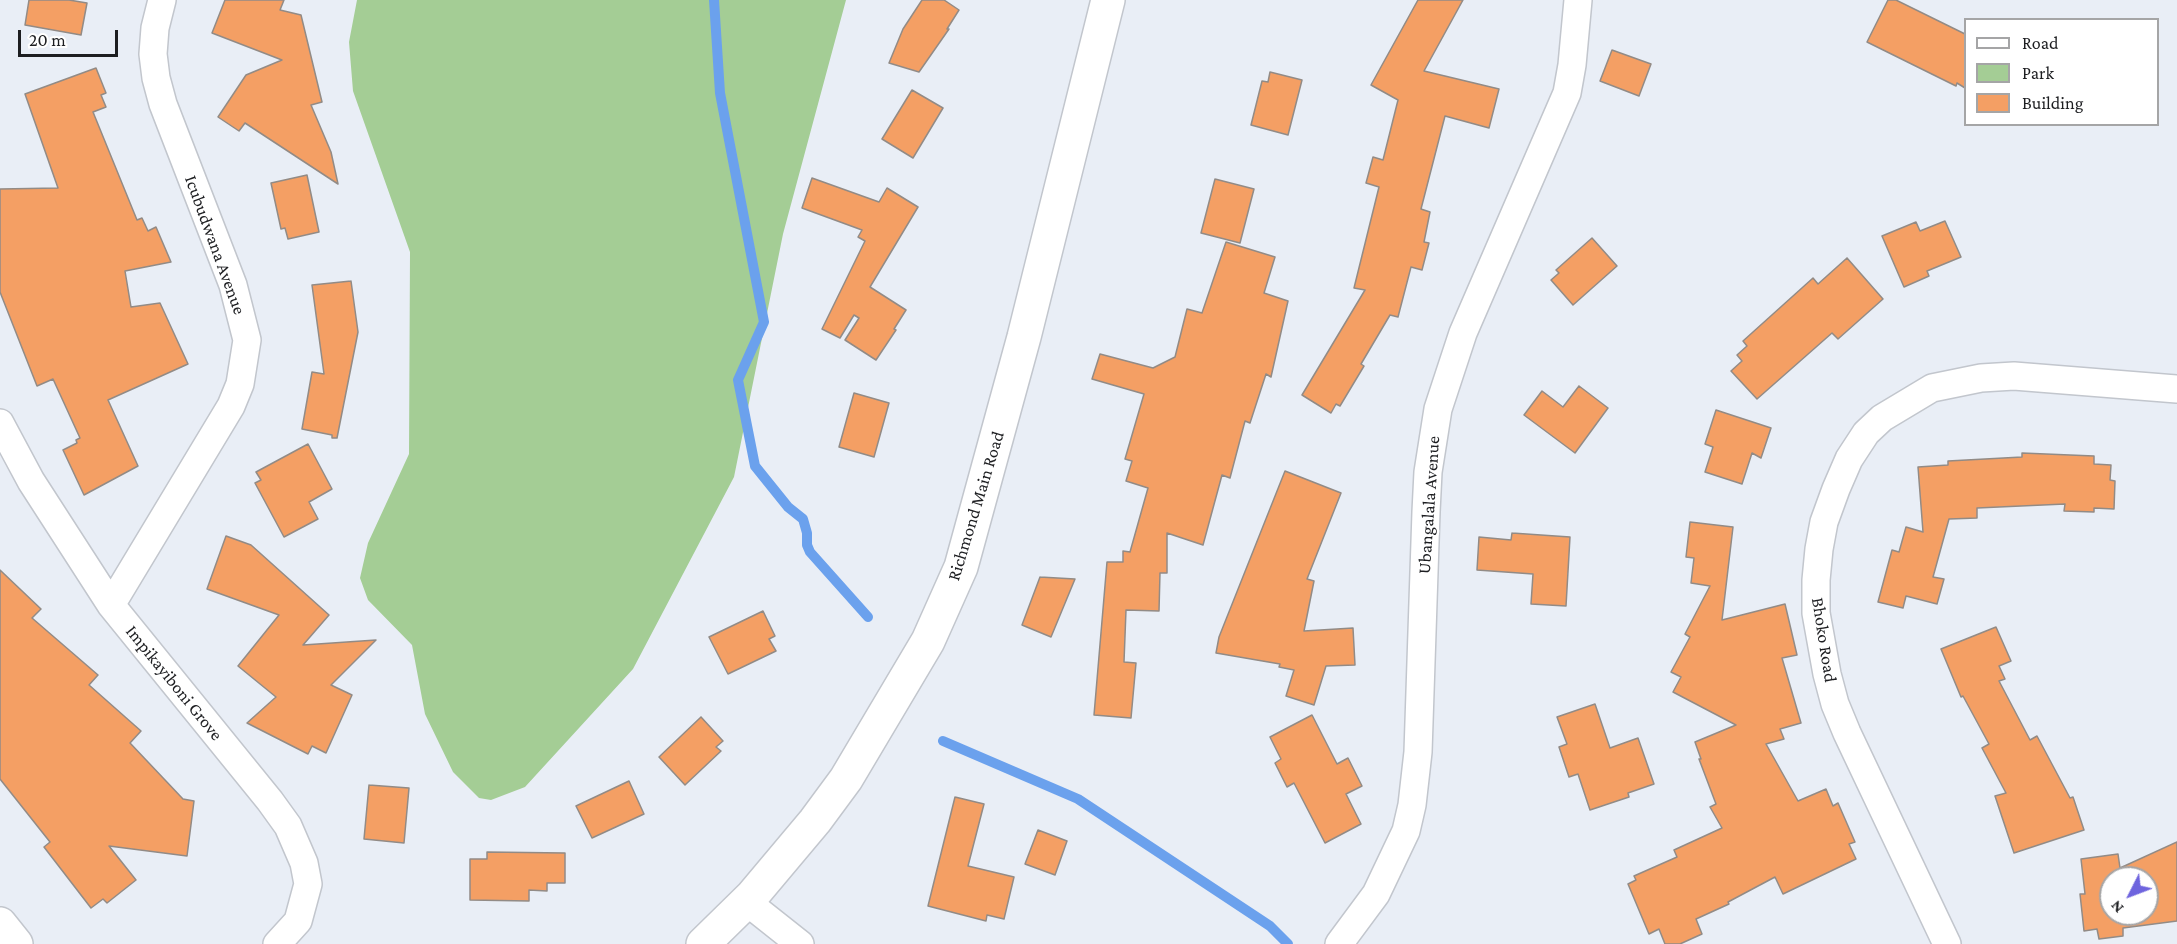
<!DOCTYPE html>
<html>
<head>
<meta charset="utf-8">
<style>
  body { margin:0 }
  #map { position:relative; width:2177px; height:944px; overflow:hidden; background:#e9eef6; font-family:"Crimson Pro",serif }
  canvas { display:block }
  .legend { position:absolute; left:1964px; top:18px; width:195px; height:108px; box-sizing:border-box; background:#fff; border:2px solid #a5a5a6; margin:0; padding:8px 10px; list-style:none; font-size:18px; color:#1d1e21 }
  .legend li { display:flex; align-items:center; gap:12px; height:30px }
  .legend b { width:30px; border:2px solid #a5a5a6 }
  .north { position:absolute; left:2099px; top:866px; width:60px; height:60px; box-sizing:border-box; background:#fff; border:2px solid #a5a5a6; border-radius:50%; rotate:228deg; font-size:16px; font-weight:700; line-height:24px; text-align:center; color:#1d1e21 }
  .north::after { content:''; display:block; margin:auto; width:21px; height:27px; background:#6e64de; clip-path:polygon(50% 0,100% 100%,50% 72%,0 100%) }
  .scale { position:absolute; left:18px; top:30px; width:100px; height:27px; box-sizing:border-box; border:3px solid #1d1e21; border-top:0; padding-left:8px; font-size:18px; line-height:21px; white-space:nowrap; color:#1d1e21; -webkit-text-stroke:4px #fff; paint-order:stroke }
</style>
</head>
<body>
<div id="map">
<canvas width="2177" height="944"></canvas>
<ul class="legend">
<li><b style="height:8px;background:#fff"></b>Road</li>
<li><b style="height:16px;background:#a4cd95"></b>Park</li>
<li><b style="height:16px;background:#f49f64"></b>Building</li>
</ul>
<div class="north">N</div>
<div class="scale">20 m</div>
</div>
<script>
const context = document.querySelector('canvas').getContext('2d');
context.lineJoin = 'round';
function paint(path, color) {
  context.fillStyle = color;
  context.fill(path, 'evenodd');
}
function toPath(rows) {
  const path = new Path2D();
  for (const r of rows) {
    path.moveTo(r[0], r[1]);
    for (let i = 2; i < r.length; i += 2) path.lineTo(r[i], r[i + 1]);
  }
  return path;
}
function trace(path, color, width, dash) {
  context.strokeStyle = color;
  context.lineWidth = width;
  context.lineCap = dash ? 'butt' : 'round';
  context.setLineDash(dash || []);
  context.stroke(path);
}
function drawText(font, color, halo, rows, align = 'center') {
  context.font = font + ' "Crimson Pro",serif';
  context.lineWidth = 5;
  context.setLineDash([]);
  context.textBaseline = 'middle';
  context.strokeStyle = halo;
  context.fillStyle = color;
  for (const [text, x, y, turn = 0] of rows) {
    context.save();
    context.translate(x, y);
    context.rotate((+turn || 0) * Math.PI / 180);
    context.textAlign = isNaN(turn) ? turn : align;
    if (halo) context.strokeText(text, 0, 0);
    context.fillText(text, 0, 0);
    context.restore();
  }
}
paint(toPath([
  [357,0,846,0,783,234,734,477,633,669,525,787,491,800,479,798,453,772,425,714,412,645,368,600,360,578,368,543,409,454,410,252,353,91,349,42]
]), '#a4cd95');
trace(toPath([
  [714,0,720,93,764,322,738,380,755,466,788,507,803,519,807,533,807,545,810,552,868,617],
  [943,741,1078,799,1270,926,1288,944]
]), '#6ba1ed', 10);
const building = toPath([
  [29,0,69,0,87,3,81,35,25,25,29,0],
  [225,0,284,0,280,10,301,15,322,102,311,105,331,152,338,184,245,123,239,131,218,117,246,75,282,60,212,33,225,0],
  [922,0,944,0,959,10,947,29,949,29,919,72,889,63,903,29,922,0],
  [1418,0,1463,0,1424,71,1499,89,1489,128,1445,116,1421,209,1430,212,1424,242,1429,243,1422,270,1411,267,1398,317,1390,315,1361,364,1364,366,1340,406,1336,404,1331,413,1302,395,1365,290,1354,288,1379,187,1366,183,1373,157,1383,160,1398,100,1371,85,1418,0],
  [1888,0,1896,0,1965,34,1965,88,1957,83,1956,86,1867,42,1888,0],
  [1612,50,1651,64,1639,96,1600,81,1612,50],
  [96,68,106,93,101,95,106,107,93,112,137,220,142,218,148,231,156,227,171,262,125,271,131,307,160,303,188,364,108,400,138,466,84,495,63,450,77,443,76,440,80,438,53,379,37,386,0,292,0,189,58,188,25,94,96,68],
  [1270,72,1302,80,1288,135,1251,125,1262,81,1268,82,1270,72],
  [912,90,943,108,913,158,882,139,912,90],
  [307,175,319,232,288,239,285,228,281,229,271,183,307,175],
  [812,178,879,202,887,188,918,207,870,287,906,310,894,329,896,330,876,360,845,340,859,318,854,315,840,338,822,329,865,241,858,237,862,230,802,208,812,178],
  [1215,179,1254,189,1240,243,1201,233,1215,179],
  [1945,221,1961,257,1927,271,1929,276,1904,287,1882,236,1916,222,1920,231,1945,221],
  [1592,238,1617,266,1573,305,1551,280,1559,273,1556,270,1592,238],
  [1226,242,1275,257,1264,293,1288,301,1271,377,1266,374,1250,423,1245,421,1230,478,1222,475,1203,545,1167,533,1167,573,1160,573,1159,611,1126,610,1124,662,1136,663,1131,718,1094,715,1107,562,1123,562,1123,551,1130,552,1148,488,1126,481,1132,461,1125,459,1144,394,1092,379,1100,354,1153,368,1175,357,1187,309,1202,313,1226,242],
  [1847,258,1883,299,1838,339,1832,333,1757,399,1731,371,1742,361,1737,355,1747,346,1743,341,1813,278,1818,284,1847,258],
  [351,281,358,332,337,438,332,438,332,435,302,429,312,372,324,374,312,285,351,281],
  [1579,386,1608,408,1575,453,1524,415,1542,391,1563,407,1579,386],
  [854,393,889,403,874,457,839,447,854,393],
  [1716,410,1771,428,1761,458,1752,453,1742,484,1705,472,1713,447,1705,444,1716,410],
  [308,444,332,489,309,502,318,519,284,537,255,483,261,480,256,472,308,444],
  [2022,453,2094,456,2094,464,2111,465,2110,480,2115,481,2114,509,2094,508,2094,512,2064,511,2065,504,1977,508,1977,518,1949,519,1933,577,1944,579,1937,604,1906,596,1903,608,1878,602,1892,550,1899,552,1906,527,1923,532,1918,467,1948,465,1948,461,2022,457,2022,453],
  [1285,471,1341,493,1307,579,1314,581,1304,631,1353,628,1355,665,1326,666,1314,705,1286,696,1294,670,1279,667,1280,664,1216,653,1219,637,1285,471],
  [1690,522,1733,527,1722,620,1785,604,1797,655,1782,658,1801,723,1780,729,1784,739,1766,744,1798,801,1826,789,1833,806,1838,803,1855,842,1849,844,1856,859,1783,894,1775,877,1728,902,1729,904,1696,919,1702,934,1680,944,1665,944,1659,929,1649,934,1628,884,1636,880,1634,876,1677,857,1674,850,1722,828,1710,807,1716,804,1699,759,1701,759,1695,742,1736,725,1673,692,1681,677,1671,672,1690,637,1685,634,1710,586,1691,583,1694,558,1686,557,1690,522],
  [1512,533,1570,537,1566,606,1531,604,1533,574,1477,570,1479,537,1511,540,1512,533],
  [226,536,251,545,329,615,303,645,376,640,331,685,352,695,326,753,312,746,308,754,247,723,276,697,238,666,279,615,207,589,226,536],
  [0,570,41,609,32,618,98,675,89,685,141,731,130,743,183,799,194,801,187,856,109,846,136,880,107,903,103,899,91,908,44,847,50,842,0,779,0,570],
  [1040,577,1075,579,1051,637,1022,625,1040,577],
  [763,611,775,636,769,639,776,651,728,674,709,637,763,611],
  [1996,627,2011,661,1999,666,2005,679,1999,681,2030,740,2037,736,2070,798,2073,797,2084,830,2014,853,1995,796,2006,793,1982,748,1989,744,1963,696,1961,697,1941,649,1996,627],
  [1595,704,1610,748,1638,738,1654,784,1628,793,1629,797,1590,810,1578,774,1569,777,1559,747,1567,744,1557,717,1595,704],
  [1312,715,1337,764,1348,758,1362,786,1346,794,1361,824,1325,843,1294,783,1287,787,1275,763,1281,759,1270,737,1312,715],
  [701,717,723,741,716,747,721,751,685,785,659,757,701,717],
  [629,781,644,814,592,838,576,806,629,781],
  [369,785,409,788,404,843,364,839,369,785],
  [955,797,984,804,968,866,1014,877,1004,919,987,915,986,921,928,906,955,797],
  [1038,830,1067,841,1055,875,1025,864,1038,830],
  [2177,842,2177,921,2123,928,2123,936,2099,939,2097,929,2084,931,2080,894,2085,894,2081,859,2118,854,2120,868,2177,842],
  [2111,878,2147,878,2147,914,2111,914,2111,878],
  [487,852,565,853,565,883,547,883,547,891,529,890,529,901,470,900,470,859,487,859,487,852]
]);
paint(building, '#f49f64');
trace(building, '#928b86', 1.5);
const minor = toPath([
  [0,423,31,481,111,605,270,801,288,826,304,863,308,884,298,921,277,944],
  [111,605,231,406,240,384,247,340,233,285,163,104,156,78,153,54,155,28,162,0],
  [747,902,800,944],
  [1339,944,1376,894,1406,831,1412,805,1418,752,1426,512,1428,472,1438,409,1463,333,1567,93,1572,65,1578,0],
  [1947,944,1847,733,1835,704,1827,674,1816,613,1816,580,1819,549,1824,522,1836,489,1849,459,1866,433,1882,418,1932,388,1981,378,2014,376,2177,389]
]);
const tertiary = toPath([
  [0,924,16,944]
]);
const secondary = toPath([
  [703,944,752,896,815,821,846,779,928,641,961,567,1024,337,1108,0]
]);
trace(minor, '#c2c6cd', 30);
trace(tertiary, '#c2c6cd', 36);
trace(secondary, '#c2c6cd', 36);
trace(minor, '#fff', 27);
trace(tertiary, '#fff', 33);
trace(secondary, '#fff', 33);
drawText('18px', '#1d1e21', '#fff', [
  ["Icubudwana Avenue",215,245,70],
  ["Ubangalala Avenue",1429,505,-86],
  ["Richmond Main Road",976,506,-73],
  ["Bhoko Road",1824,640,81],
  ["Impikayiboni Grove",174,683,51]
]);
</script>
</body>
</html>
